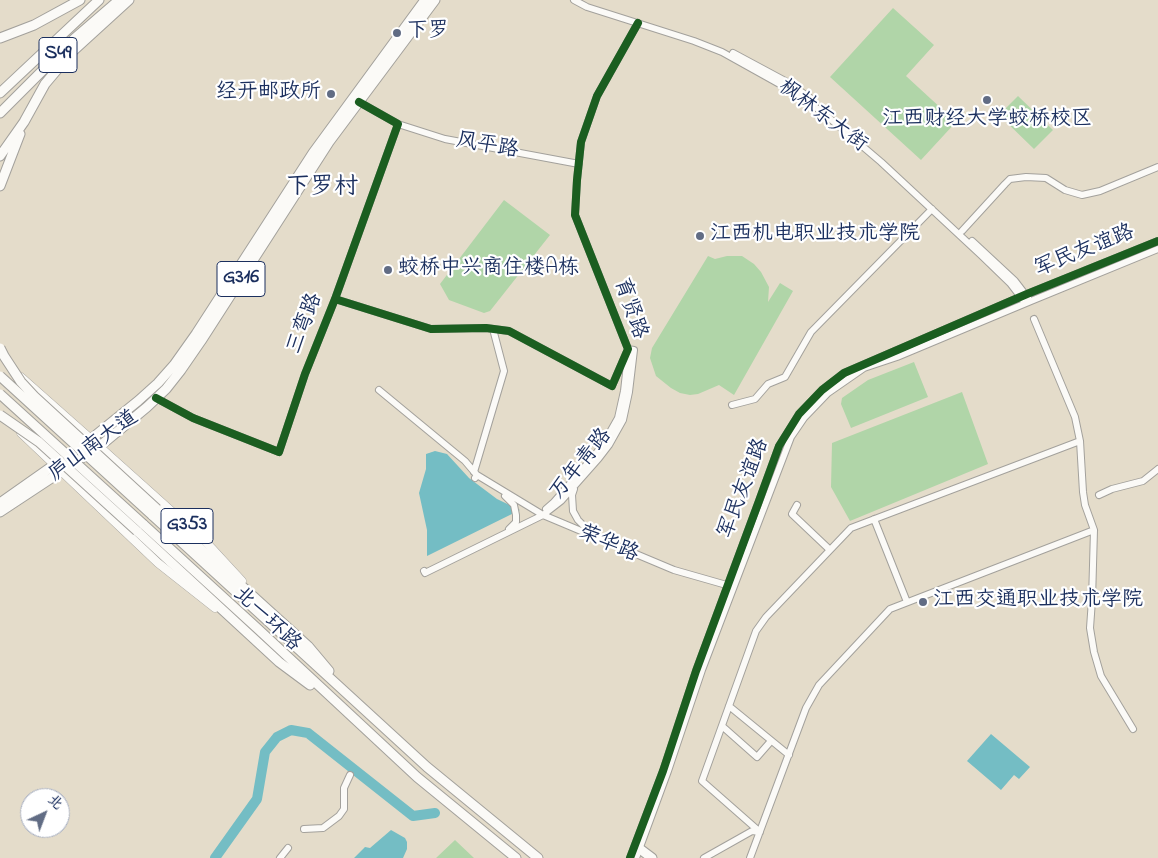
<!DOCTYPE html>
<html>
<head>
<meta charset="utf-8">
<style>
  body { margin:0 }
  #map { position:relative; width:1158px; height:858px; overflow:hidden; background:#e4dcca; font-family:"Indie Flower","LXGW WenKai TC",sans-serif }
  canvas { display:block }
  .north { position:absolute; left:20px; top:788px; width:50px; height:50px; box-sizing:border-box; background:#fff; border:1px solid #a4acbf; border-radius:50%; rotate:43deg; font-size:14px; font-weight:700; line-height:20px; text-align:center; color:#1b2f5e }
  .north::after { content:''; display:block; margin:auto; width:18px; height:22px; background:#616c84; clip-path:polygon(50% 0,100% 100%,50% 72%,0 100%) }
</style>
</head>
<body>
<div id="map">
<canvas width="1158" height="858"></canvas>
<div class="north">北</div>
</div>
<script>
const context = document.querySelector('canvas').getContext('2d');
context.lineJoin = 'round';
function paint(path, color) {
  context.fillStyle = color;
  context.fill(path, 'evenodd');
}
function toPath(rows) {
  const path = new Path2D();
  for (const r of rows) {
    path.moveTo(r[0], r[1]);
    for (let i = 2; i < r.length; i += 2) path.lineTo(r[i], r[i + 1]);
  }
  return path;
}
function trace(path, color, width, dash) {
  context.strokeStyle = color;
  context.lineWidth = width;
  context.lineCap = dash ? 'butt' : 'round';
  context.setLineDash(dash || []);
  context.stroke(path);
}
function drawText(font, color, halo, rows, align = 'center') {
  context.font = font + ' "Indie Flower","LXGW WenKai TC",sans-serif';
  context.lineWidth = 4.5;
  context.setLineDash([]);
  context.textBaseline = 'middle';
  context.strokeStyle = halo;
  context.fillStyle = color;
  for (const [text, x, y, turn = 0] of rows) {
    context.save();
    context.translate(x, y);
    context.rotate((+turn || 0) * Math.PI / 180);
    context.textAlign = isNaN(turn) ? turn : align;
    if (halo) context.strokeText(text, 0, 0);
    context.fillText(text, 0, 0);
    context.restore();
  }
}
paint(toPath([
  [893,8,934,45,906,76,956,122,921,160,830,77],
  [1018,96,1053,130,1034,149,999,115],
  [504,200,550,235,490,311,484,313,449,300,440,284],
  [708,256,715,259,727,256,742,256,754,264,761,272,769,287,768,302,780,283,793,291,734,395,719,385,698,394,690,395,680,393,671,388,656,376,650,358,652,348],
  [914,362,928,397,851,428,841,404,842,398,868,380],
  [962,392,988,464,850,521,831,487,832,443],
  [455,840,474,858,436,858]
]), '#b0d5a8');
paint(toPath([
  [435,451,447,454,469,478,497,499,520,510,427,556,427,530,419,493,426,469,426,454],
  [991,734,1030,767,1019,779,1014,775,1001,790,967,761],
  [391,830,405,838,407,842,407,849,403,858,354,858,365,847,370,848]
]), '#74bdc4');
trace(toPath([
  [215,858,257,799,265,752,277,737,291,730,308,733,413,816,435,813]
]), '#74bdc4', 10);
const minor = toPath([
  [574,0,587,7,694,41,722,52,783,86,821,111,881,162,981,255,1010,283,1023,300],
  [733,53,787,82,813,100],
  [398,124,445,139,579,164],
  [962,231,1005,184,1010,179,1026,177,1046,178,1065,190,1082,195,1100,191,1158,167],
  [972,241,1015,281,1028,298],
  [335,299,431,329,486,328,509,331,612,386,628,349,575,215,577,180,581,142,597,96,638,23],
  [1034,319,1075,417,1080,441,1083,492,1085,505,1094,530,1092,600,1090,628,1094,652,1101,676,1133,729],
  [379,390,465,461,476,474],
  [156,398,193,418,279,452,305,374,335,299,398,124,359,102],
  [732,405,755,399,768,384,785,377,811,332,932,209],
  [474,472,504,371,493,329],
  [475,478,477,475,543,515,674,570,730,586],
  [574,489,572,495,573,511,578,520,590,532],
  [1099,495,1112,489,1143,481,1158,469],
  [505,496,514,505,516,515,516,522,509,529],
  [797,505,792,514,830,550],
  [546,509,554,502,595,455,605,441,618,418,624,391,628,355],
  [874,519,907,602],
  [424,571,425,573,543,515,561,501,599,458,609,445,623,420,629,392,634,350,628,349],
  [729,706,789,755],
  [722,726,757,757,771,741],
  [304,829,323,828,339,816,344,809,344,788,350,775],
  [280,858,288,848],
  [630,858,663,771,696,671,759,501,779,446,799,414,822,390,844,373,1027,294,1158,241],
  [636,858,668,771,702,670,791,437,804,418,828,393,864,368,897,357,1031,301,1158,249],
  [704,858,752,831,760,832,702,781,756,631,766,617,851,528,1080,441],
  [750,858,806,708,819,685,890,609,1094,530]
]);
const major = toPath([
  [21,377,91,439,206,542,242,581],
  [21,433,158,563,215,608]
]);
const highway = toPath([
  [0,38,34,25,80,0],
  [0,93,99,0],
  [0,113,74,39,119,0],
  [0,156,24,122,45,84,72,52,129,0],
  [0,186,20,134],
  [0,503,91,439,138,401,158,383,174,365,196,334,313,153,425,0],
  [157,509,308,646,329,671],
  [0,512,100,446,147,407,166,389,181,370,201,341,329,142,435,0],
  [152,515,427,767,538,858],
  [143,524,258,629,417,777,516,858],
  [137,531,279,662,310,685],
  [640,849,652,858]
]);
trace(minor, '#a3a19c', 8);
trace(major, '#a3a19c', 9);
trace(highway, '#a3a19c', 11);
trace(minor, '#fbfaf7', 6);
trace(major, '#fbfaf7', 8);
trace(highway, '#fbfaf7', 9);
const highwayBridge = toPath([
  [0,348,4,356,21,382,34,396,157,509],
  [0,376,152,515],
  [0,394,143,524],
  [0,415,39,442,137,531]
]);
trace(highwayBridge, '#a3a19c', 11, []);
trace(highwayBridge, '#fbfaf7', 9);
trace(toPath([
  [335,299,431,329,486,328,509,331,612,386,628,349,575,215,577,180,581,142,597,96,638,23],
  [156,398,193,418,279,452,305,374,335,299,398,124,359,102],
  [630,858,663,771,696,671,759,501,779,446,799,414,822,390,844,373,1027,294,1158,241]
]), '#1b5e20', 8);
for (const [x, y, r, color] of [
  [397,33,5,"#616c84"],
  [331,94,5,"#616c84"],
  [987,100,5,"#616c84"],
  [700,236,5,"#616c84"],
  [388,270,5,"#616c84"],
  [923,602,5,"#616c84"]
]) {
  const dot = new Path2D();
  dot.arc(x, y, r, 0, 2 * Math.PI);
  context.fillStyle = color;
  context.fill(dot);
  trace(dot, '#fff', 2);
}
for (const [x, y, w] of [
  [58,55,38],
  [241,279,48],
  [187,526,52]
]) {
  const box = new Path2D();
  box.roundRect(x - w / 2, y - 17.5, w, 35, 4);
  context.fillStyle = '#fff';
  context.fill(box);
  trace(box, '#1b2f5e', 1);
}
drawText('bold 20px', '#1b2f5e', null, [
  ["S49",58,55],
  ["G316",241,279],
  ["G353",187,526]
]);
drawText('21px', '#1b2f5e', '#fff', [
  ["下罗",407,33],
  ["经开邮政所",321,94,"right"],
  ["江西财经大学蛟桥校区",987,121,"center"],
  ["江西机电职业技术学院",710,236],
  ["蛟桥中兴商住楼A栋",398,270],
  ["江西交通职业技术学院",933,602]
], 'left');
drawText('21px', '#1b2f5e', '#fff', [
  ["枫林东大街",822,117,37],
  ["风平路",487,147,10],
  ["军民友谊路",1085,252,-22],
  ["育贤路",629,309,71],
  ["三弯路",306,324,-69],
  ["庐山南大道",94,447,-36],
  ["万年青路",582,465,-51],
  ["军民友谊路",745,489,-69],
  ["荣华路",608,545,23],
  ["北一环路",266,620,43]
]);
drawText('24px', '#1b2f5e', '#fff', [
  ["下罗村",322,189]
]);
</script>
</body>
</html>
